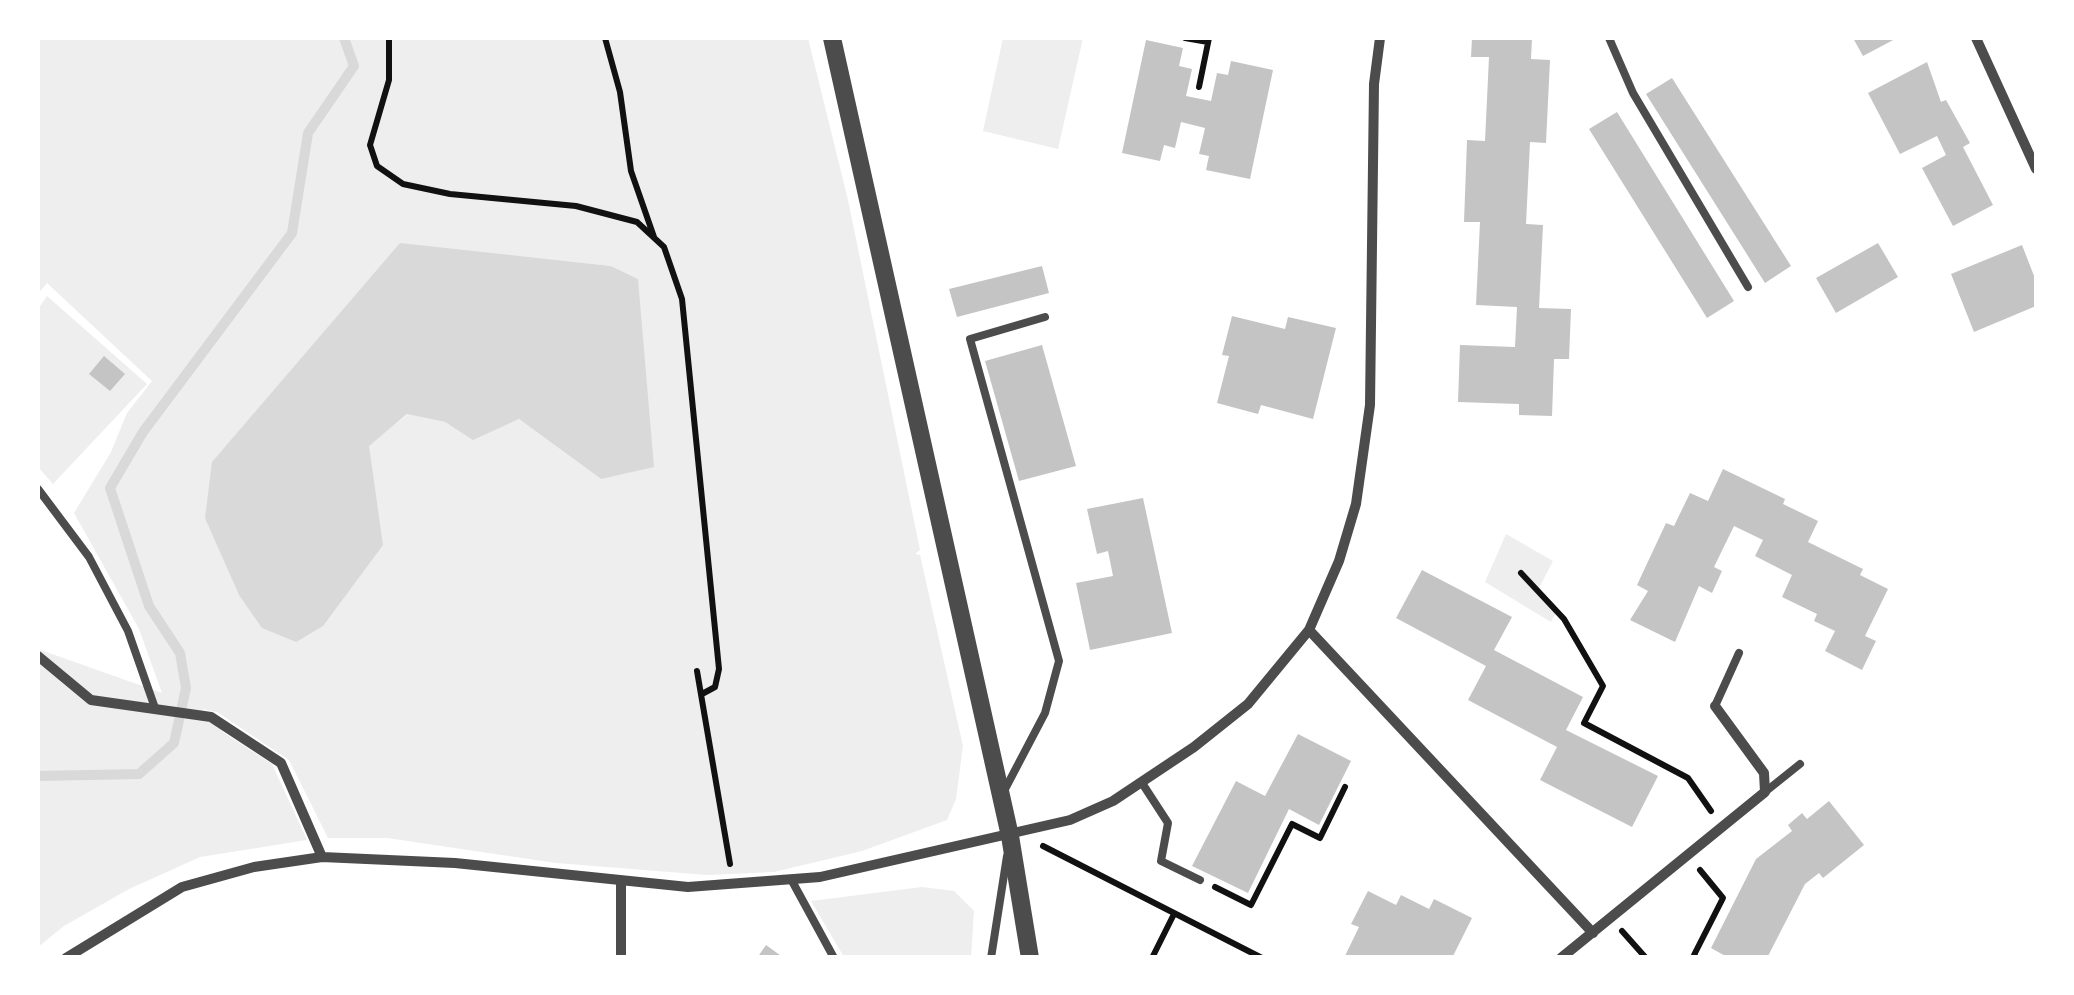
<!DOCTYPE html>
<html>
<head>
<meta charset="utf-8">
<style>
  body { margin:0 }
  #map { position:relative; width:2074px; height:995px; overflow:hidden; background:#fff; font-family:"Titillium Web",sans-serif }
  canvas { display:block }
  .frame { position:absolute; inset:0; border:40px solid #fff; pointer-events:none }
</style>
</head>
<body>
<div id="map">
<canvas width="2074" height="995"></canvas>
<div class="frame"></div>
</div>
<script>
const context = document.querySelector('canvas').getContext('2d');
context.lineJoin = 'round';
function paint(path, color) {
  context.fillStyle = color;
  context.fill(path, 'evenodd');
}
function toPath(rows) {
  const path = new Path2D();
  for (const r of rows) {
    path.moveTo(r[0], r[1]);
    for (let i = 2; i < r.length; i += 2) path.lineTo(r[i], r[i + 1]);
  }
  return path;
}
function trace(path, color, width, dash) {
  context.strokeStyle = color;
  context.lineWidth = width;
  context.lineCap = dash ? 'butt' : 'round';
  context.setLineDash(dash || []);
  context.stroke(path);
}
paint(toPath([
  [38,38,808,38,848,200,920,550,915,554,920,555,963,746,956,799,947,820,862,851,774,872,707,875,556,863,387,838,328,838,289,760,217,712,202,709,224,733,272,764,307,840,200,857,129,889,64,926,38,947,38,649,162,693,139,629,74,513,111,452,127,413,152,381,47,283,38,294],
  [400,244,611,266,638,279,601,479,519,419,473,439,445,422,408,414,369,445,239,595,206,518],
  [1003,38,1083,38,1058,149,983,131],
  [47,296,147,384,53,484,38,467,38,309],
  [1506,534,1553,561,1539,588,1558,608,1551,622,1485,582],
  [922,887,954,891,974,911,971,957,844,957,811,901]
]), '#eee');
paint(toPath([
  [400,243,611,266,638,279,654,467,601,479,519,419,473,440,445,422,407,414,369,446,383,545,323,626,296,642,262,628,239,595,205,518,212,462]
]), '#d9d9d9');
trace(toPath([
  [38,776,139,774,174,743,186,688,180,653,149,606,110,488,143,432,292,233,308,133,354,66,344,38]
]), '#d9d9d9', 10);
paint(toPath([
  [1472,38,1532,38,1531,59,1550,60,1546,143,1530,142,1526,224,1543,225,1539,308,1571,309,1569,359,1554,359,1552,416,1519,415,1519,404,1458,402,1460,345,1515,347,1517,307,1476,305,1480,222,1464,222,1467,140,1485,141,1489,57,1471,57],
  [1853,38,1897,38,1863,56],
  [1146,40,1183,48,1179,66,1192,69,1186,96,1211,101,1217,73,1228,75,1231,61,1273,70,1250,179,1206,170,1209,156,1199,154,1205,128,1181,122,1175,148,1164,145,1160,161,1122,153],
  [1927,62,1941,102,1946,100,1970,143,1963,147,1993,205,1953,226,1922,168,1946,155,1937,136,1900,154,1868,93],
  [1672,78,1791,266,1765,283,1646,94],
  [1617,112,1734,301,1707,318,1589,129],
  [1878,243,1898,277,1836,313,1816,278],
  [2022,245,2036,281,2036,306,1974,332,1951,274],
  [1042,266,1049,293,957,317,949,289],
  [1232,316,1285,329,1288,317,1336,328,1313,419,1261,405,1258,414,1217,403,1229,356,1222,355],
  [1042,345,1076,466,1019,481,985,361],
  [104,356,125,374,110,391,89,374],
  [1723,469,1785,499,1783,504,1818,521,1808,542,1863,569,1860,575,1888,589,1865,636,1876,641,1862,670,1825,651,1835,631,1814,621,1817,614,1782,597,1792,575,1755,556,1763,540,1734,526,1714,567,1722,571,1712,593,1699,586,1675,642,1630,620,1648,591,1637,585,1666,523,1674,526,1690,493,1708,501],
  [1143,498,1172,633,1090,650,1076,583,1113,576,1108,551,1097,554,1087,509],
  [1422,570,1512,617,1494,650,1583,697,1566,730,1658,776,1632,827,1540,780,1557,747,1468,700,1486,666,1396,618],
  [1298,734,1351,761,1319,825,1289,809,1248,893,1192,866,1236,781,1265,796],
  [1829,801,1864,845,1823,878,1819,873,1805,884,1767,958,1729,958,1711,948,1756,859,1792,831,1788,825,1802,813,1807,819],
  [1368,891,1396,905,1401,895,1429,909,1434,899,1472,918,1452,958,1344,958,1359,927,1351,924],
  [766,945,784,958,757,958]
]), '#c4c4c4');
trace(toPath([
  [389,38,389,80,370,145,377,166,403,184,450,194,576,206,637,222,664,247,682,299,719,669,715,687,702,694],
  [605,38,620,92,631,171,654,237],
  [1185,38,1208,42],
  [1199,87,1209,38],
  [1521,573,1564,619,1603,686,1584,723,1688,778,1711,811],
  [697,671,730,864],
  [1043,846,1262,958],
  [1215,887,1251,905,1292,824,1320,838,1345,787],
  [1622,931,1646,958],
  [1152,958,1174,914],
  [1697,958,1694,955,1723,898,1700,870]
]), '#111', 6);
trace(toPath([
  [1609,38,1633,93,1748,287],
  [38,489,89,557,128,631,155,708],
  [1715,706,1739,653],
  [1142,783,1168,823,1161,861,1200,880],
  [1765,792,1800,764],
  [1003,793,1045,713,1059,661,970,339,1045,317],
  [792,881,834,958],
  [991,958,1007,856]
]), '#4c4c4c', 8);
trace(toPath([
  [1976,38,2036,169],
  [1309,630,1593,933],
  [38,656,91,700,211,717,281,763,322,857],
  [66,958,182,887,254,867,322,857,455,863,688,887,820,877,1070,820,1113,801,1194,747,1248,704,1309,630,1339,561,1356,504,1370,405,1374,84,1380,38],
  [621,958,621,883],
  [1561,958,1765,792,1764,773,1715,706]
]), '#4c4c4c', 10);
trace(toPath([
  [832,38,1010,836,1030,958]
]), '#4c4c4c', 18);
</script>
</body>
</html>
